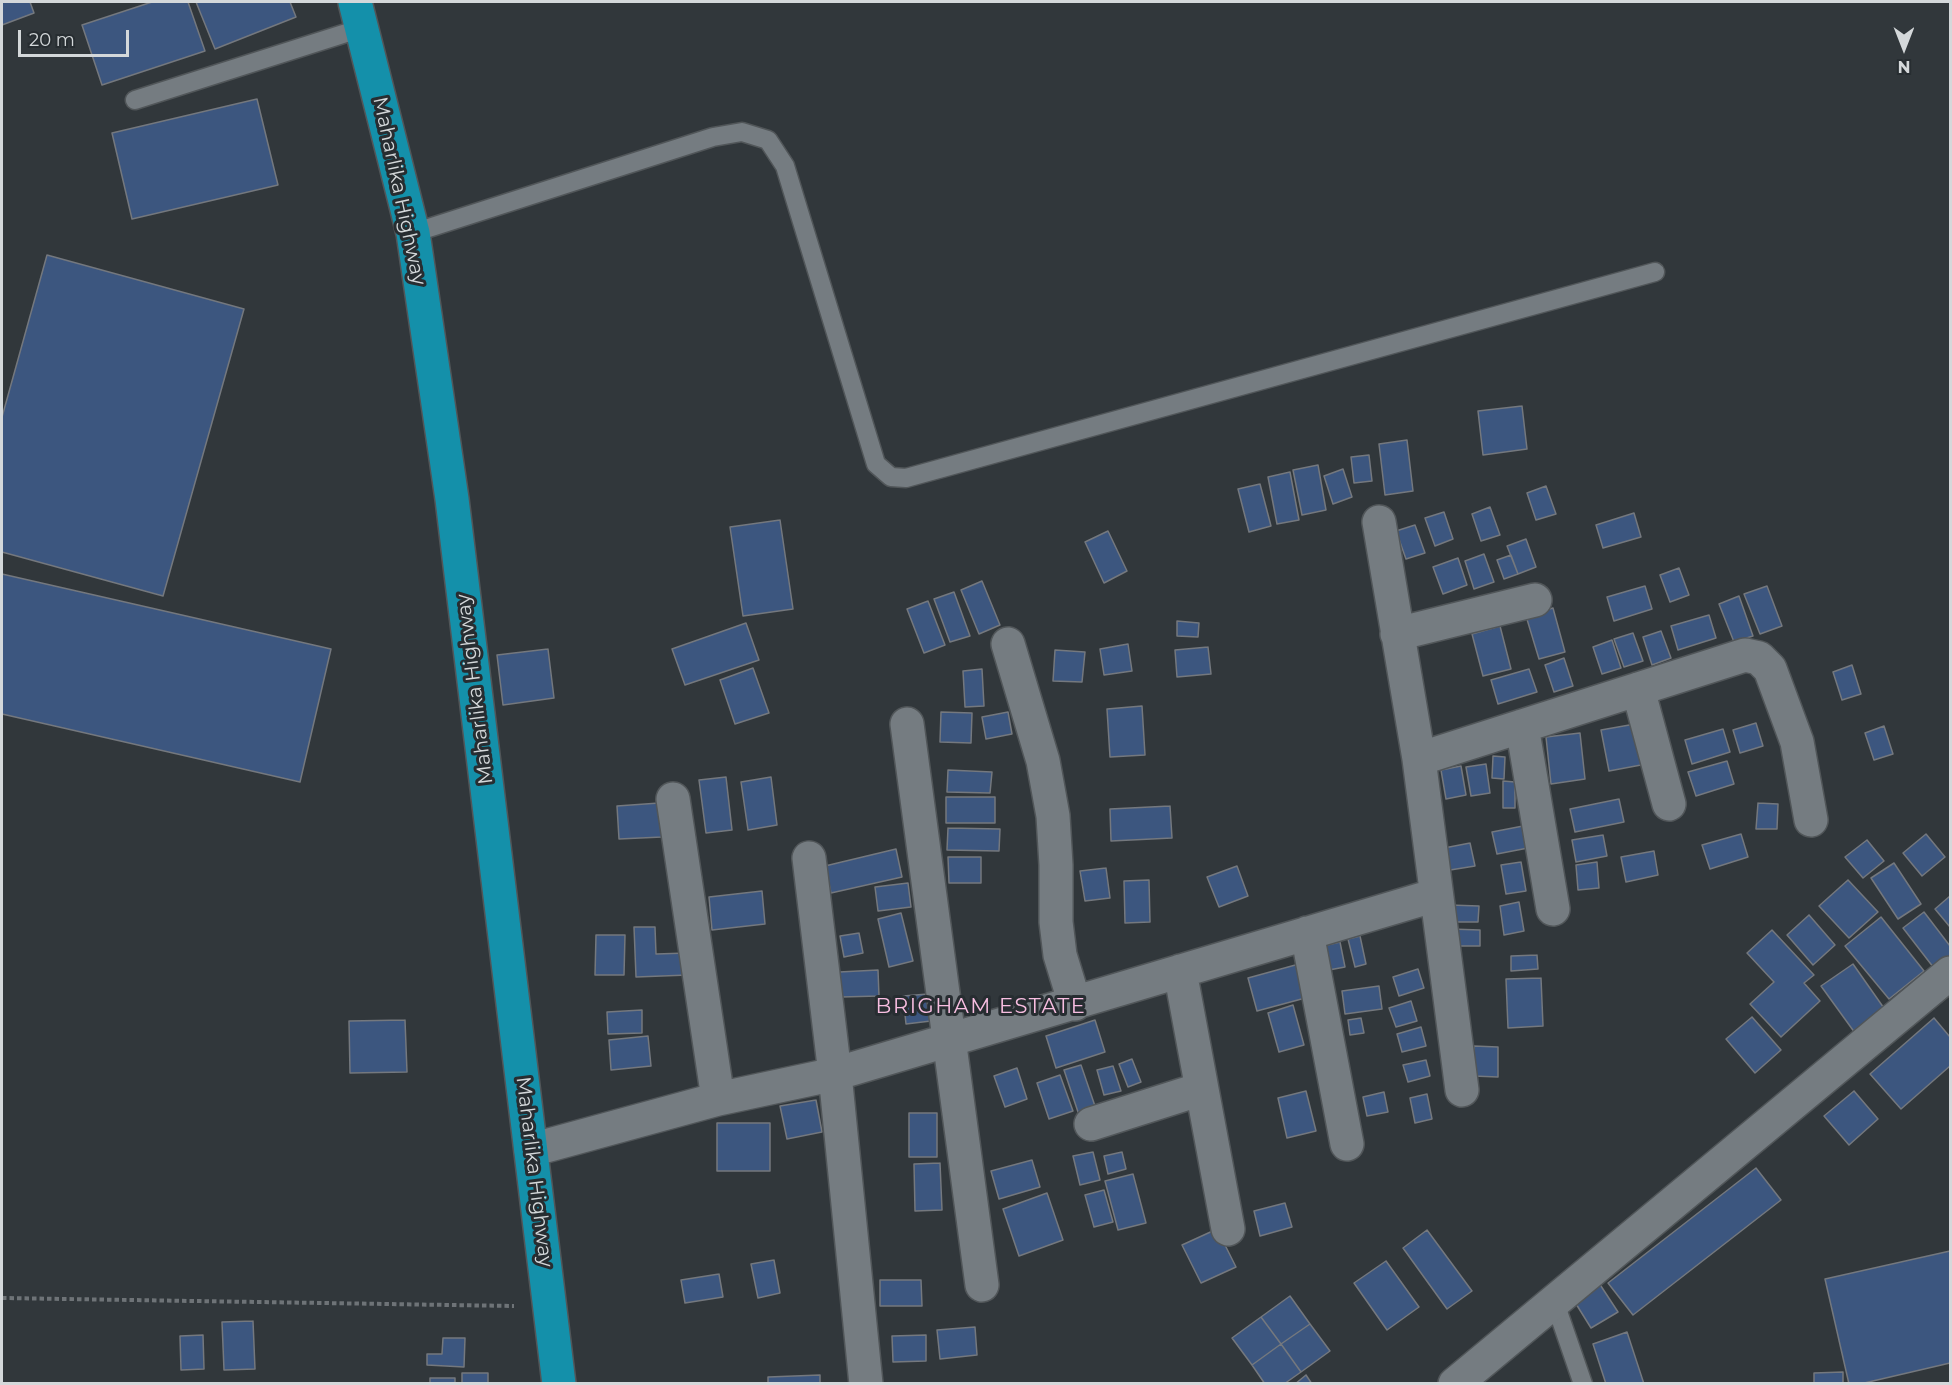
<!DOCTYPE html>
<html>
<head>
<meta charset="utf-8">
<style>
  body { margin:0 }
  #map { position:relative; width:1952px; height:1385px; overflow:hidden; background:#31373b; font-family:Montserrat,sans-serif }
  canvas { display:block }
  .frame { position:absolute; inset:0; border:3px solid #d4d8da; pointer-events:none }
  .north { position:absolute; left:1874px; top:18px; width:60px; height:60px; -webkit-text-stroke:4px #272d31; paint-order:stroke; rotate:180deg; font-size:16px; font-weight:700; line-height:24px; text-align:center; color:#d4d8da }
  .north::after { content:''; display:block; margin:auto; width:21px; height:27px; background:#d4d8da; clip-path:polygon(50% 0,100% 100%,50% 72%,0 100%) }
  .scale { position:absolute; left:18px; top:30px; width:111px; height:27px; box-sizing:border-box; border:3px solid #d4d8da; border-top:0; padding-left:8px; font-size:18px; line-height:21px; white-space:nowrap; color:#d4d8da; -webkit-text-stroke:4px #272d31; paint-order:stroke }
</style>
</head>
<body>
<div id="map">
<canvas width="1952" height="1385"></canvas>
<div class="frame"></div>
<div class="north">N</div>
<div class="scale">20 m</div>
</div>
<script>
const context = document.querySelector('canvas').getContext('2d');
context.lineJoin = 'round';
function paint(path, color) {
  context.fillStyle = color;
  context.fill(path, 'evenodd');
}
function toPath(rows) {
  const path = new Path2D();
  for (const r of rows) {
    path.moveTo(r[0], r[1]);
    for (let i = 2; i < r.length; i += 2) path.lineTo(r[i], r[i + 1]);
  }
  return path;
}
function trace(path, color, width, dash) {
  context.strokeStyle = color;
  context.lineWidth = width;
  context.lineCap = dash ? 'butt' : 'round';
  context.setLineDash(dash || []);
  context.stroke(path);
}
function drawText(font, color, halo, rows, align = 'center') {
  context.font = font + ' Montserrat,sans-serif';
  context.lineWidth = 6;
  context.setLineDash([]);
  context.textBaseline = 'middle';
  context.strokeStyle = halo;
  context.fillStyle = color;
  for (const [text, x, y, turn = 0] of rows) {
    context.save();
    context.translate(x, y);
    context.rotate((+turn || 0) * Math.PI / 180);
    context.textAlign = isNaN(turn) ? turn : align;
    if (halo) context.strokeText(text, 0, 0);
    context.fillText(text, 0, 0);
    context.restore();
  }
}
const building = toPath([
  [2,2,30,2,34,13,2,25,2,2],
  [152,2,188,2,205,51,102,85,82,25,152,2],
  [196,2,290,2,296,17,215,49,196,2],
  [257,99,278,185,132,219,112,133,257,99],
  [47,255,244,309,163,596,2,552,2,417,47,255],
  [1522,406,1527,449,1483,455,1478,411,1522,406],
  [1407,440,1413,491,1385,495,1379,444,1407,440],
  [1369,455,1372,481,1354,483,1351,457,1369,455],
  [1318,465,1326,510,1302,515,1293,470,1318,465],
  [1343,469,1352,497,1333,504,1324,476,1343,469],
  [1290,472,1299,520,1277,524,1268,477,1290,472],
  [1260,484,1271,526,1249,532,1238,489,1260,484],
  [1546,486,1556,514,1536,520,1527,493,1546,486],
  [1490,507,1500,535,1481,541,1472,514,1490,507],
  [1444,512,1453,539,1435,546,1425,518,1444,512],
  [1634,513,1641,537,1603,548,1596,525,1634,513],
  [780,520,793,609,743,616,730,527,780,520],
  [1415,525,1425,553,1406,559,1396,531,1415,525],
  [1108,531,1127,571,1104,583,1085,542,1108,531],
  [1526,539,1536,567,1518,574,1507,546,1526,539],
  [1484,554,1494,582,1474,589,1465,561,1484,554],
  [1511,555,1518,574,1504,579,1497,560,1511,555],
  [1458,558,1467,585,1443,594,1433,567,1458,558],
  [1679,568,1689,595,1670,602,1660,575,1679,568],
  [2,574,331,649,300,782,2,714,2,574],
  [982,581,1000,625,979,634,961,590,982,581],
  [1645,586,1652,609,1614,621,1607,597,1645,586],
  [1767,586,1782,626,1760,634,1744,594,1767,586],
  [954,592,970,636,950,642,934,599,954,592],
  [1739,596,1753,636,1734,642,1719,604,1739,596],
  [928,601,945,645,924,653,907,609,928,601],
  [1553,608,1565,652,1539,659,1526,616,1553,608],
  [1709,615,1716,638,1678,650,1671,626,1709,615],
  [1177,621,1199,623,1198,637,1177,636,1177,621],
  [746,623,759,660,685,685,672,649,746,623],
  [1500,626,1511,669,1483,676,1472,634,1500,626],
  [1661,631,1671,658,1652,665,1643,637,1661,631],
  [1633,633,1643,661,1624,667,1614,639,1633,633],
  [1612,640,1621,668,1602,674,1593,647,1612,640],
  [1128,644,1132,671,1104,675,1100,649,1128,644],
  [1208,647,1211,674,1177,677,1175,650,1208,647],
  [548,649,554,698,503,705,497,655,548,649],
  [1055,650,1085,652,1082,682,1053,681,1055,650],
  [1564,658,1573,686,1554,692,1545,665,1564,658],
  [1852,665,1861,694,1842,700,1833,672,1852,665],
  [753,668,769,713,735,724,720,680,753,668],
  [982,669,984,706,965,707,963,671,982,669],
  [1529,669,1537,692,1498,704,1491,680,1529,669],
  [1142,706,1145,755,1110,757,1107,709,1142,706],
  [941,712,972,713,971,743,940,742,941,712],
  [1008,712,1012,734,986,739,982,717,1008,712],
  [1756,723,1763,746,1740,753,1733,730,1756,723],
  [1635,724,1641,765,1609,771,1601,730,1635,724],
  [1884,726,1893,754,1874,760,1865,733,1884,726],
  [1723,729,1730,752,1692,764,1685,740,1723,729],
  [1580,733,1585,779,1551,784,1546,737,1580,733],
  [1493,756,1505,757,1504,779,1492,778,1493,756],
  [1727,761,1734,784,1696,796,1688,772,1727,761],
  [1486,764,1490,793,1471,796,1466,767,1486,764],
  [1461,766,1466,795,1446,799,1441,770,1461,766],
  [948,770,992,772,990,793,947,792,948,770],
  [726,777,732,830,706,833,699,780,726,777],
  [771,777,777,825,748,830,741,782,771,777],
  [1503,781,1515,782,1515,808,1503,808,1503,781],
  [946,797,995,797,995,823,946,823,946,797],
  [1619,799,1624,822,1575,832,1570,809,1619,799],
  [659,803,662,837,619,839,617,806,659,803],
  [1758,803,1778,804,1777,829,1756,829,1758,803],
  [1170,806,1172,838,1111,841,1110,809,1170,806],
  [1523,826,1528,848,1497,854,1492,832,1523,826],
  [948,828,1000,829,999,851,947,850,948,828],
  [1741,834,1748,857,1710,869,1702,845,1741,834],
  [1926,834,1945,857,1922,876,1903,853,1926,834],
  [1603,835,1607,856,1576,862,1572,840,1603,835],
  [1867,840,1884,861,1863,878,1845,857,1867,840],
  [1470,843,1475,866,1444,871,1439,849,1470,843],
  [896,849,902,877,831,893,825,866,896,849],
  [1654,851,1658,875,1626,882,1621,857,1654,851],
  [948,857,981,857,981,883,949,883,948,857],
  [1521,862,1526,891,1506,894,1501,865,1521,862],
  [1597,862,1599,888,1578,890,1576,865,1597,862],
  [1894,863,1921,904,1898,919,1871,878,1894,863],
  [1237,866,1248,896,1219,907,1207,877,1237,866],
  [1106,868,1110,898,1085,901,1080,871,1106,868],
  [1149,880,1150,922,1125,923,1124,881,1149,880],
  [1848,880,1878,912,1849,938,1819,906,1848,880],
  [908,883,911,907,878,911,875,887,908,883],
  [762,891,765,924,712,930,709,897,762,891],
  [1950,896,1950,927,1935,909,1950,896],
  [1519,902,1524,931,1504,935,1500,906,1519,902],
  [1449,905,1479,906,1478,922,1449,922,1449,905],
  [1924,912,1950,946,1950,961,1937,972,1903,928,1924,912],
  [901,913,913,961,889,967,878,919,901,913],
  [1809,915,1835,945,1813,965,1787,935,1809,915],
  [1881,917,1924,971,1889,999,1845,946,1881,917],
  [634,927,655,927,656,954,687,953,688,975,636,977,634,927],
  [1450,929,1480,930,1480,946,1450,946,1450,929],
  [1772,930,1814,975,1804,983,1820,1001,1781,1037,1750,1004,1774,982,1747,953,1772,930],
  [859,933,863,953,844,957,840,936,859,933],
  [596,935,625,935,624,975,595,975,596,935],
  [1360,936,1366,964,1355,967,1348,939,1360,936],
  [1340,942,1345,967,1329,970,1323,946,1340,942],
  [1537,955,1538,969,1511,971,1511,956,1537,955],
  [1299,964,1309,997,1257,1011,1248,978,1299,964],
  [1853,964,1886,1011,1855,1033,1821,986,1853,964],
  [1418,969,1424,988,1399,996,1393,977,1418,969],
  [878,970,879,996,841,997,839,972,878,970],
  [1541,978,1543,1026,1508,1028,1506,979,1541,978],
  [1379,986,1382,1009,1345,1014,1342,991,1379,986],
  [928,994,931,1021,906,1024,903,996,928,994],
  [1411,1001,1417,1021,1396,1027,1389,1008,1411,1001],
  [1293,1005,1304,1045,1279,1052,1268,1013,1293,1005],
  [642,1010,642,1033,608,1034,607,1012,642,1010],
  [1752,1017,1781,1050,1755,1073,1726,1039,1752,1017],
  [1361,1018,1364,1033,1350,1035,1348,1020,1361,1018],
  [1934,1018,1950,1037,1950,1066,1901,1109,1870,1074,1934,1018],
  [405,1020,407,1072,350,1073,349,1021,405,1020],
  [1095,1020,1105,1052,1056,1068,1046,1036,1095,1020],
  [1421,1027,1426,1046,1402,1052,1397,1034,1421,1027],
  [648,1036,651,1066,611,1070,609,1040,648,1036],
  [1474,1046,1498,1047,1498,1077,1473,1076,1474,1046],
  [1132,1059,1141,1082,1128,1087,1119,1064,1132,1059],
  [1426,1060,1430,1076,1408,1082,1403,1065,1426,1060],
  [1081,1065,1096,1109,1079,1115,1064,1070,1081,1065],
  [1113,1066,1121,1091,1104,1095,1097,1070,1113,1066],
  [1017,1068,1027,1099,1005,1107,994,1076,1017,1068],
  [1060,1075,1073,1111,1049,1119,1037,1083,1060,1075],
  [1306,1091,1316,1131,1287,1138,1278,1098,1306,1091],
  [1854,1091,1878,1119,1849,1145,1824,1116,1854,1091],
  [1384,1092,1388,1112,1367,1116,1363,1097,1384,1092],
  [1427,1094,1432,1119,1415,1123,1410,1098,1427,1094],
  [816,1100,822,1132,787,1139,780,1106,816,1100],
  [909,1113,937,1113,937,1157,909,1157,909,1113],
  [717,1123,770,1123,770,1171,717,1171,717,1123],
  [1093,1152,1100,1180,1080,1185,1073,1156,1093,1152],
  [1122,1152,1126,1169,1108,1174,1104,1156,1122,1152],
  [1032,1160,1040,1187,999,1199,991,1171,1032,1160],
  [940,1163,942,1210,915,1211,914,1164,940,1163],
  [1756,1168,1781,1200,1633,1315,1608,1283,1756,1168],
  [1133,1174,1146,1223,1118,1230,1105,1181,1133,1174],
  [1104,1190,1113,1222,1094,1227,1085,1195,1104,1190],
  [1047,1193,1063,1240,1019,1256,1003,1209,1047,1193],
  [1285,1203,1292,1227,1260,1236,1254,1211,1285,1203],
  [1217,1229,1236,1267,1201,1283,1182,1245,1217,1229],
  [1427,1230,1472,1291,1447,1309,1403,1248,1427,1230],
  [1950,1251,1950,1363,1860,1384,1849,1384,1825,1279,1950,1251],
  [774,1260,780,1293,758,1298,751,1264,774,1260],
  [1386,1261,1419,1307,1387,1330,1354,1283,1386,1261],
  [719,1274,723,1297,685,1303,681,1280,719,1274],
  [880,1280,921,1280,922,1306,880,1306,880,1280],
  [1599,1283,1618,1312,1591,1328,1573,1299,1599,1283],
  [1290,1296,1310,1324,1281,1344,1261,1317,1290,1296],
  [1261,1317,1281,1344,1252,1365,1232,1338,1261,1317],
  [253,1321,255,1369,224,1370,222,1322,253,1321],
  [1310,1324,1330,1351,1301,1372,1281,1344,1310,1324],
  [975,1327,977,1355,940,1359,937,1330,975,1327],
  [1627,1332,1644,1384,1606,1384,1593,1344,1627,1332],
  [203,1335,204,1369,181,1370,180,1336,203,1335],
  [926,1335,926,1361,893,1362,892,1336,926,1335],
  [443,1338,465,1338,464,1367,427,1365,427,1354,442,1354,443,1338],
  [1281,1344,1301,1372,1284,1384,1265,1384,1252,1365,1281,1344],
  [1843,1372,1843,1384,1814,1384,1814,1373,1843,1372],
  [462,1373,488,1373,488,1384,462,1384,462,1373],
  [820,1375,820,1384,768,1384,768,1377,820,1375],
  [1306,1375,1312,1384,1295,1384,1306,1375],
  [430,1378,455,1378,455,1384,430,1384,430,1378]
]);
paint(building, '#3c567f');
trace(building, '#74787e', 1.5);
const lane = toPath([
  [135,100,362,28],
  [413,233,713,137,742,132,768,140,785,166,876,464,891,477,906,478,1655,272],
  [1554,1300,1583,1384]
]);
const street = toPath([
  [1379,522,1419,759,1462,1090],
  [1397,634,1535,600],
  [1008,644,1043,761,1053,816,1056,865,1056,922,1060,955,1075,1004],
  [1638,689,1669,804],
  [907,724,982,1285],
  [1522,726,1553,909],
  [1419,759,1745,655,1759,658,1770,669,1797,742,1811,820],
  [673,799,718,1099],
  [809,858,835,1074,866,1384],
  [1307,933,1347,1144],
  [1180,971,1228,1229],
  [1091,1124,1201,1089],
  [531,1150,718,1099,835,1074,1436,895],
  [1455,1384,1950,973]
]);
const highway = toPath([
  [355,2,413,233,452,499,559,1384]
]);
trace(lane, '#515659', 21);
trace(street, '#515659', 36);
trace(highway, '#515659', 36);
trace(toPath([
  [2,1298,514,1306]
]), '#6e7377', 4, [4.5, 3]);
trace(lane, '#757c81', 18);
trace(street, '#757c81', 33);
trace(highway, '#1490aa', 33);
drawText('20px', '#d4d8da', '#272d31', [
  ["Maharlika Highway",399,191,78],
  ["Maharlika Highway",475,689,-97],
  ["Maharlika Highway",534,1172,83]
]);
context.letterSpacing = '1.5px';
drawText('21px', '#f8bee1', '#272d31', [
  ["BRIGHAM ESTATE",981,1007]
]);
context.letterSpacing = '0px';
</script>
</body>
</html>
